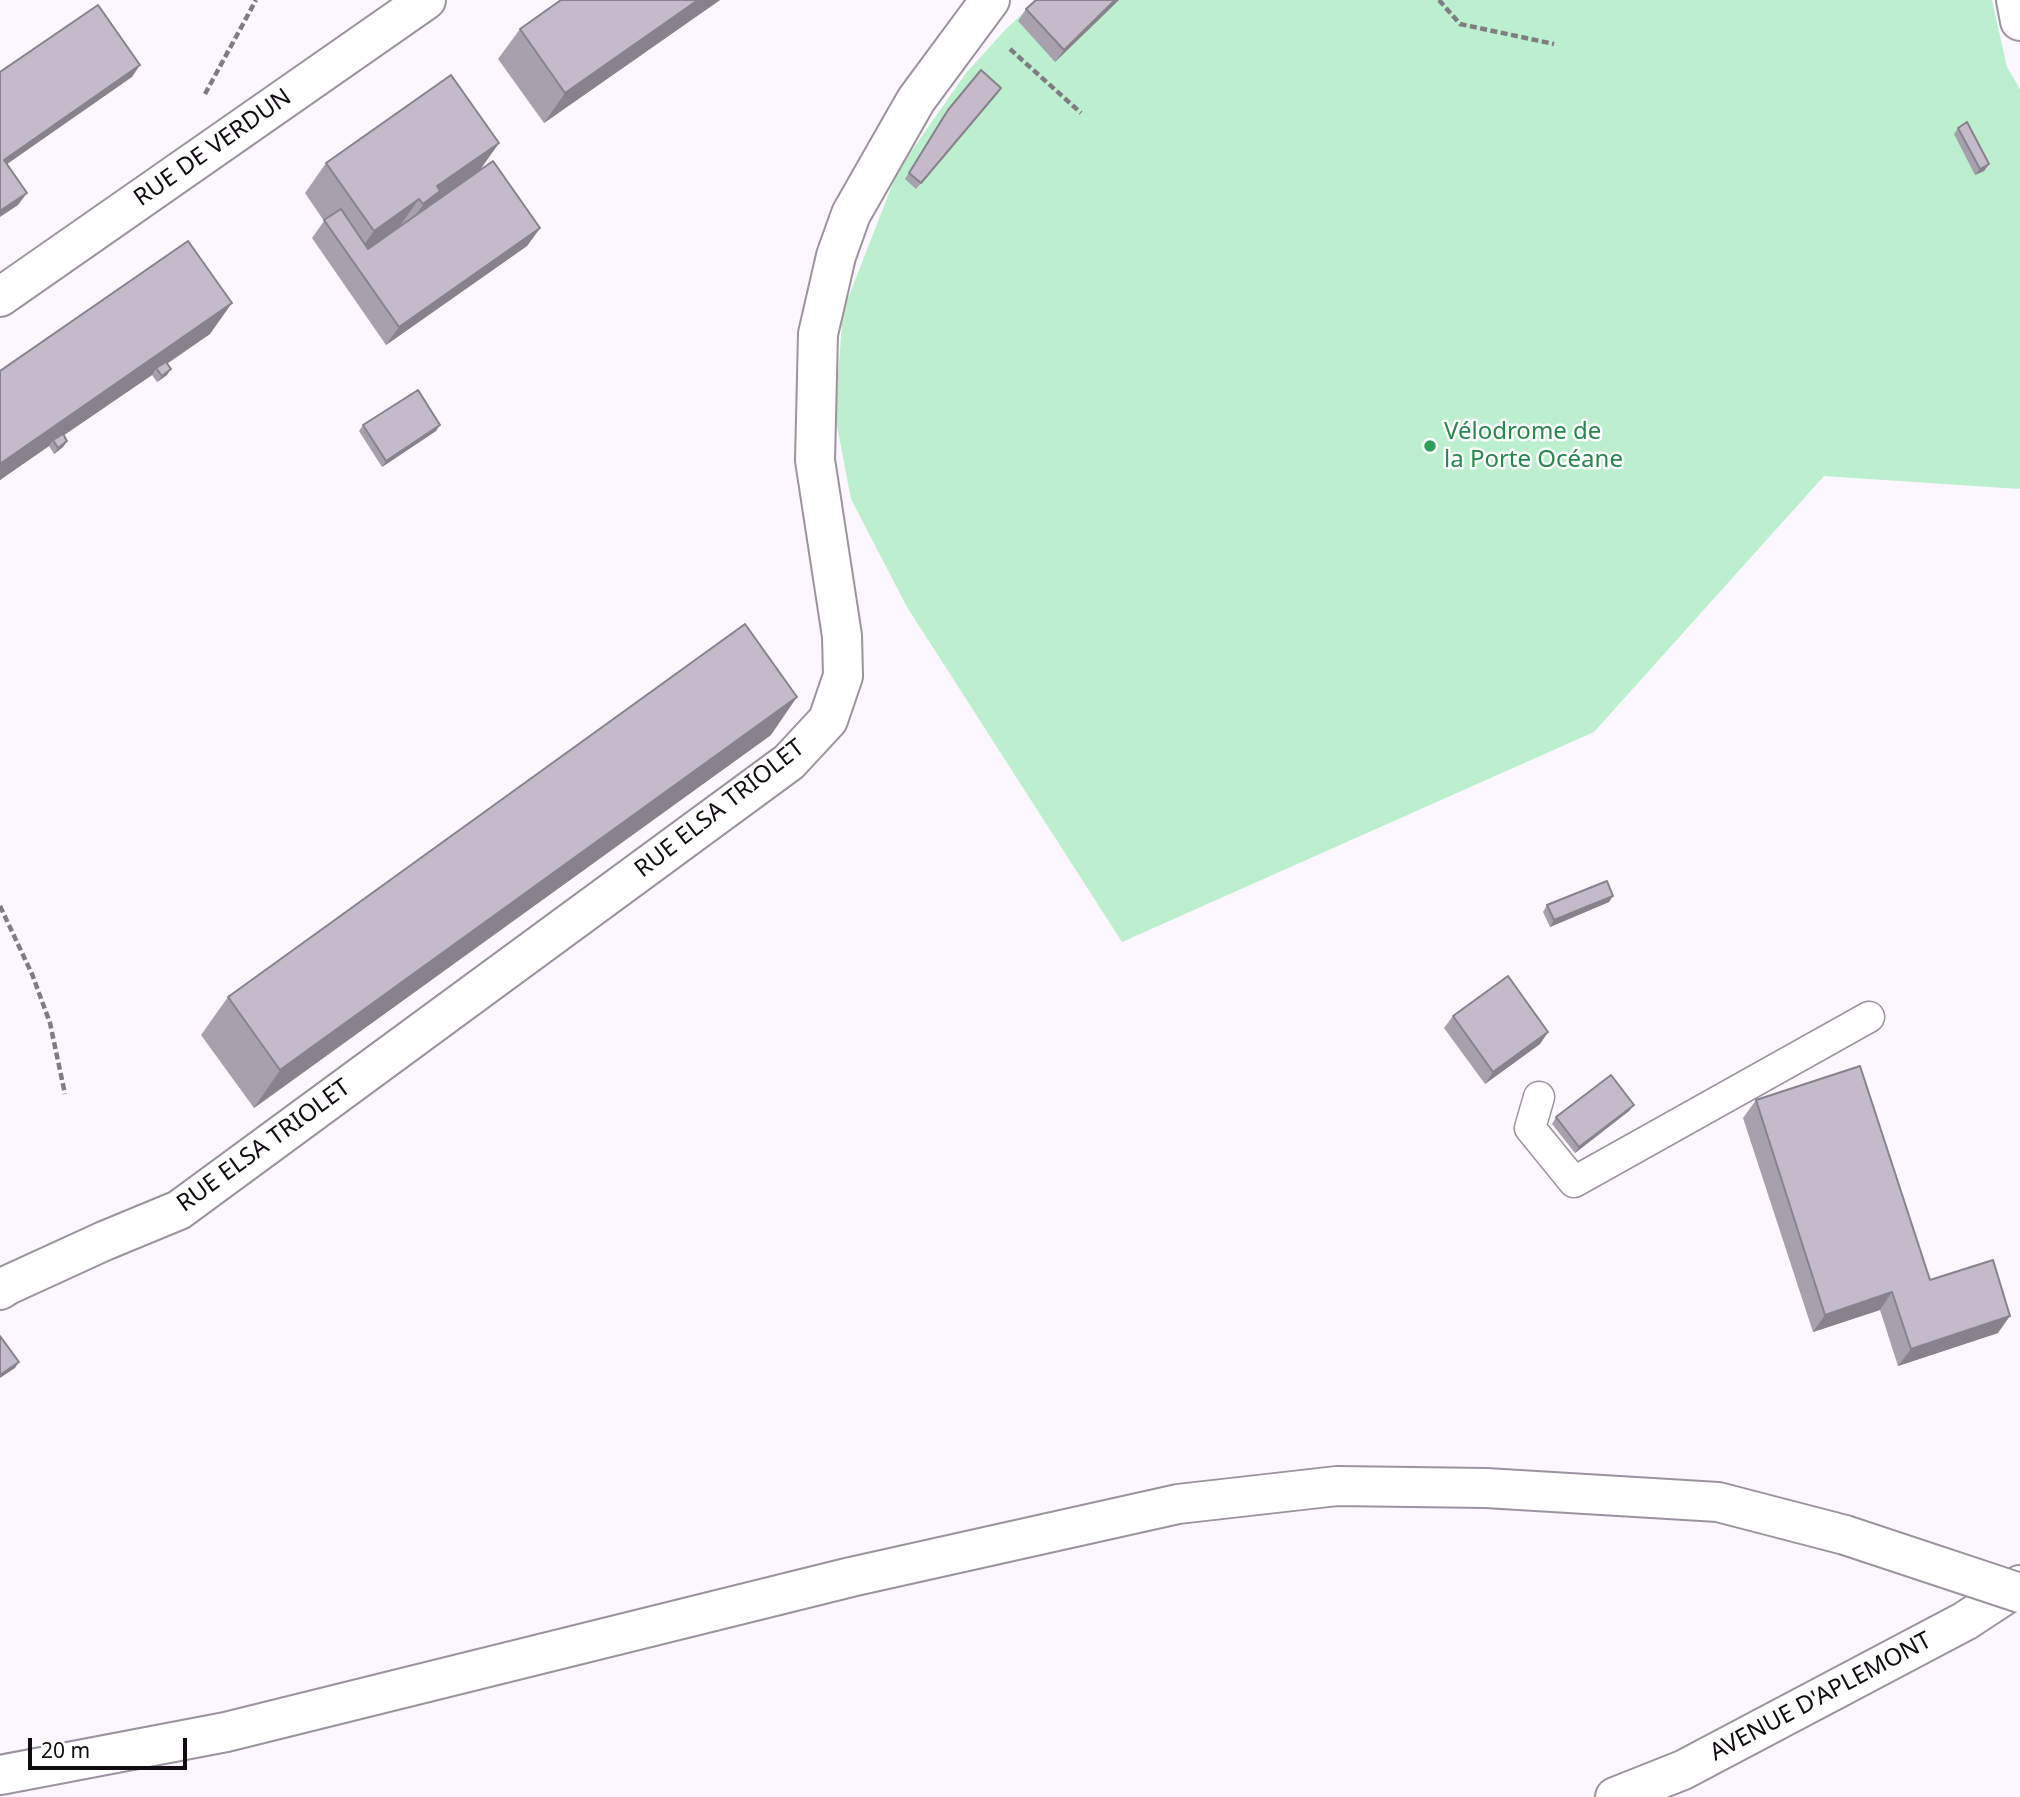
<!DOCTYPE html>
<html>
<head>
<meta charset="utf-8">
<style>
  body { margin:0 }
  #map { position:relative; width:2020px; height:1797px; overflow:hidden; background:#fcf7fe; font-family:"Noto Sans",sans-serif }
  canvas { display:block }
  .scale { position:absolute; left:28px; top:1738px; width:159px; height:32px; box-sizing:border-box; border:4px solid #100c11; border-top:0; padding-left:9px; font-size:21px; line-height:24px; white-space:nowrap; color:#100c11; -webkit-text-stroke:5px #fff; paint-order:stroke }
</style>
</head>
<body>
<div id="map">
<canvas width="2020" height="1797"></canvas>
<div class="scale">20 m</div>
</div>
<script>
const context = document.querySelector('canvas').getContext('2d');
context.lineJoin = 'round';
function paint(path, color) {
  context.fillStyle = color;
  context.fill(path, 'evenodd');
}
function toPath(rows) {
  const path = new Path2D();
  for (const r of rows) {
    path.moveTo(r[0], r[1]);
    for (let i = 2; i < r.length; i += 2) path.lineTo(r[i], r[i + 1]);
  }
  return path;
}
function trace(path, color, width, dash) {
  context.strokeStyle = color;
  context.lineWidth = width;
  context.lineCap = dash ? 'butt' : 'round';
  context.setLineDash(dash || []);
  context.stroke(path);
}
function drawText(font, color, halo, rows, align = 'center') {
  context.font = font + ' "Noto Sans",sans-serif';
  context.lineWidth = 5;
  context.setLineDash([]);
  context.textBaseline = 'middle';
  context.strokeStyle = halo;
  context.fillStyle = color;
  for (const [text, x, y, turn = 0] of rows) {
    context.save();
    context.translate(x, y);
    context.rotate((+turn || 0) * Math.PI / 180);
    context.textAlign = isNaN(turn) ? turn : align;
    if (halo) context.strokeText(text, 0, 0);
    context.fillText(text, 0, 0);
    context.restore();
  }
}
paint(toPath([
  [1037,0,1992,0,2007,67,2020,89,2020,489,1824,476,1594,732,1122,942,907,607,851,499,835,415,843,311,898,170,966,73,1006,29]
]), '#bcefce');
const service = toPath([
  [1539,1097,1530,1128,1574,1182,1869,1017]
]);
const minor = toPath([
  [2016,0,2020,21],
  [0,1290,8,1285,104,1241,179,1210,789,762,828,720,843,676,842,636,815,460,818,334,836,256,851,214,916,100,990,0]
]);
const tertiary = toPath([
  [0,1775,226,1732,851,1577,1178,1504,1337,1486,1486,1488,1718,1502,1845,1535],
  [1615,1797,1683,1770,1965,1621,2020,1585]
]);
const secondary = toPath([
  [0,297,426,0]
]);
trace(service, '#9c92a0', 33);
trace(minor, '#9c92a0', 42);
trace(tertiary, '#9c92a0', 42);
trace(secondary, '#9c92a0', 42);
trace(toPath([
  [1439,0,1460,24,1554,44],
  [1010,49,1081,113],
  [205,94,256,0],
  [0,906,32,974,50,1023,65,1094]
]), '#807c82', 4.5, [7, 3.5]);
trace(service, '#fff', 30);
trace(minor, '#fff', 38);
trace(tertiary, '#fff', 38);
trace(secondary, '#fff', 38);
const tertiaryBridge = toPath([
  [1845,1535,2020,1593]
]);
trace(tertiaryBridge, '#9c92a0', 42, []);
trace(tertiaryBridge, '#fff', 38);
paint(toPath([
  [720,0,544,123,498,59,520,29],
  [1036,0,1119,0,1055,62,1018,21,1026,9],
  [1001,88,916,189,905,179,943,116],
  [1958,128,1989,164,1984,171,1975,175,1954,134],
  [499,143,479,171,540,228,527,246,386,345,312,238,324,221,305,193,326,163],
  [210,334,167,364,167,375,157,382,152,375,64,435,67,441,63,447,54,454,49,446,0,480,0,371],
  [363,425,436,431,382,467,359,431],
  [771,735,254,1108,201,1035,228,997],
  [1609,902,1550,927,1543,912,1547,905],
  [1453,1016,1548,1032,1540,1044,1485,1084,1444,1028],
  [1756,1100,1930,1280,1998,1333,1898,1366,1880,1310,1813,1332,1743,1118],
  [1634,1105,1629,1111,1575,1153,1552,1124,1556,1117]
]), '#a9a0ad');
paint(toPath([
  [698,0,720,0,544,123,565,93],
  [1115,0,1119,0,1055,62,1064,50],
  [140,65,132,77,0,169,4,160],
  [1001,88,997,94,916,189,921,183],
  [499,143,477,174,401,235,437,186],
  [1989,164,1984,171,1975,175,1980,169],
  [27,193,18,205,0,217,0,211],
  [419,199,397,230,352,261,374,231],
  [540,228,527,246,386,345,399,327],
  [232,303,210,334,157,370,156,368,152,375,54,442,53,440,49,446,0,480,0,464],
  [171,369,167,375,157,382,162,376],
  [440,425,436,431,382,467,386,461],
  [67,441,63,447,54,454,58,448],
  [797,697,771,735,254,1108,280,1070],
  [1613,896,1609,902,1550,927,1554,920],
  [1548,1032,1540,1044,1485,1084,1493,1072],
  [1634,1105,1629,1111,1575,1153,1579,1147],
  [1892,1292,1880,1310,1813,1332,1825,1315],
  [2010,1316,1998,1333,1898,1366,1911,1349],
  [19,1362,15,1368,0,1378,0,1375]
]), '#89828d');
const building = toPath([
  [561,0,698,0,565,93,520,29,561,0],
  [1036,0,1115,0,1064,50,1026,9,1036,0],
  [98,5,140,65,4,160,27,193,0,211,0,72,98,5],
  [981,70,1001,88,921,183,909,173,948,110,981,70],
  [451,75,499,143,437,186,440,191,423,204,419,199,374,231,326,163,451,75],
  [1967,122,1989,164,1980,169,1958,128,1967,122],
  [493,161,540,228,399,327,324,220,341,209,368,249,493,161],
  [188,241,232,303,0,464,0,371,188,241],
  [166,362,171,369,162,376,156,368,166,362],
  [418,390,440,425,386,461,363,425,418,390],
  [63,434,67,441,58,448,53,440,63,434],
  [745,624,797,697,280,1070,228,997,745,624],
  [1607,881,1613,896,1554,920,1547,905,1607,881],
  [1508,976,1548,1032,1493,1072,1453,1016,1508,976],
  [1860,1066,1930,1280,1993,1260,2010,1316,1911,1349,1892,1292,1825,1315,1756,1100,1860,1066],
  [1611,1075,1634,1105,1579,1147,1556,1117,1611,1075],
  [0,1336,19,1362,0,1375,0,1336]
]);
paint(building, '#c4bac9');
trace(building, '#89828d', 2);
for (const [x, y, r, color] of [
  [1430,446,7,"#2e9e5b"]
]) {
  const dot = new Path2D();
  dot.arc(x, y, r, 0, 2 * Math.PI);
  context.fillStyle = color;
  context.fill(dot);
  trace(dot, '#fff', 2.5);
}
drawText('24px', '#100c11', '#fff', [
  ["RUE DE VERDUN",213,148,-35],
  ["RUE ELSA TRIOLET",720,809,-38],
  ["RUE ELSA TRIOLET",264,1146,-36],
  ["AVENUE D'APLEMONT",1821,1697,-28]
]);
drawText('24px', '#27864d', '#fff', [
  ["Vélodrome de",1444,432],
  ["la Porte Océane",1444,460]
], 'left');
</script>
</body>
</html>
